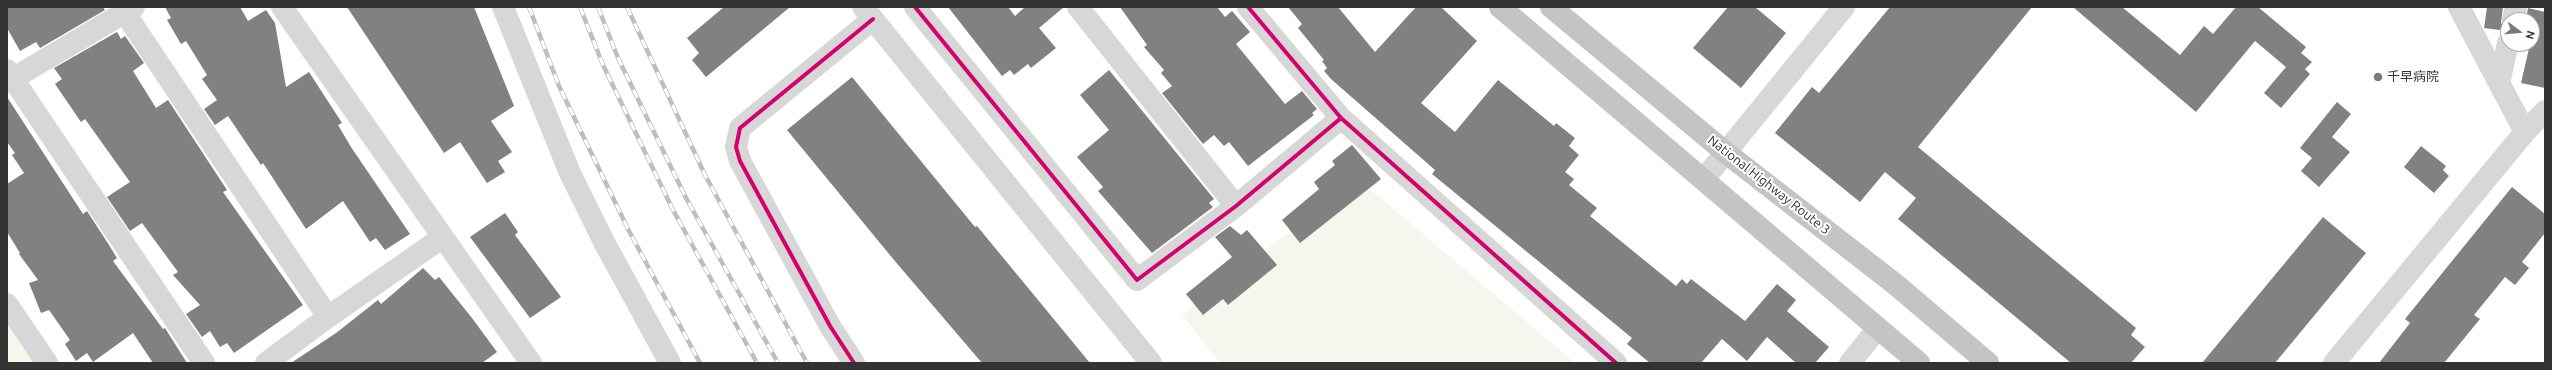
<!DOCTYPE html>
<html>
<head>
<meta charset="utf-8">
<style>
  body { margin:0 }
  #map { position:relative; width:2552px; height:370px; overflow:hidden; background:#fff; font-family:Ubuntu,sans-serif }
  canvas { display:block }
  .frame { position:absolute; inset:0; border:8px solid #333; pointer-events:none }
  .north { position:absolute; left:2500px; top:12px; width:40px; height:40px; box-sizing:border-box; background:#fff; border:1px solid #adadad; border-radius:50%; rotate:106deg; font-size:11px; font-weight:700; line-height:16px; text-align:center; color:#333 }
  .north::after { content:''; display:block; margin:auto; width:14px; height:18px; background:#7a7a7a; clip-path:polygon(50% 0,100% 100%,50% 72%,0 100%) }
</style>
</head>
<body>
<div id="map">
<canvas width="2552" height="370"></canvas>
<div class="frame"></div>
<div class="north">N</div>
</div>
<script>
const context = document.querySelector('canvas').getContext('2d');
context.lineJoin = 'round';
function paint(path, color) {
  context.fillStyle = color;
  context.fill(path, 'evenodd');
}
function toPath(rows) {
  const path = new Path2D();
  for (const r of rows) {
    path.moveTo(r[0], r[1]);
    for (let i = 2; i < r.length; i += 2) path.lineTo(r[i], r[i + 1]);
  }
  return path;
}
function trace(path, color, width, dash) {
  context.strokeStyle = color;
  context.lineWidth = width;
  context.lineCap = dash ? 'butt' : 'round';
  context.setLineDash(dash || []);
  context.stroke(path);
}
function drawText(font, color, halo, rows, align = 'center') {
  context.font = font + ' Ubuntu,"Noto Sans JP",sans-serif';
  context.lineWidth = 4;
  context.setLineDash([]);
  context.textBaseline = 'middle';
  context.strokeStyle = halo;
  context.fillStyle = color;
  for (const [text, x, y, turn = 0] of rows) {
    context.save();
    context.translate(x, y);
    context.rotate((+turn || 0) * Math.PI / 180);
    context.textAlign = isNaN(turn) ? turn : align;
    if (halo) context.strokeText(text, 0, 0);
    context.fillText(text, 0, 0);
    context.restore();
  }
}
paint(toPath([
  [1358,179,1575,363,1220,363,1182,315],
  [7,325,34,363,7,363]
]), '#f3f7ee');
paint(toPath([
  [7,7,103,7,105,10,40,48,36,42,20,51,7,28],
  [165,7,240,7,248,21,266,10,275,23,286,87,309,72,342,123,338,125,351,147,410,234,385,250,376,238,370,242,343,201,306,229,263,163,261,165,228,116,215,125,204,109,217,100,202,79,207,75,186,41,181,44,167,20,171,18],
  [347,7,474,7,514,106,491,121,512,152,498,161,505,172,487,183,460,142,444,153],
  [724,7,790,7,706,77,692,60,699,53,687,38],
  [948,7,1008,7,1015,16,1025,7,1064,7,1039,28,1056,48,1031,68,1028,64,1014,75,1010,70,1002,76],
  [1120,7,1217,7,1225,17,1232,11,1250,32,1236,44,1285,104,1302,91,1317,109,1312,113,1314,115,1248,166,1229,142,1224,146,1214,135,1203,144,1162,93,1172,86,1161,73,1164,70,1144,47,1147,45],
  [1288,7,1338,7,1375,52,1416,7,1441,7,1477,41,1421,103,1455,132,1498,80,1554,126,1556,123,1575,138,1569,146,1579,155,1565,172,1574,179,1569,185,1597,208,1590,216,1676,286,1682,279,1687,284,1691,279,1745,321,1777,284,1796,300,1787,311,1829,347,1815,363,1796,363,1767,337,1747,361,1722,339,1701,363,1650,363,1627,344,1632,338,1432,174,1435,170,1331,79,1324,71,1327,68,1322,61,1324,60,1298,28,1302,24],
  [1728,7,1755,7,1786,33,1741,88,1693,48],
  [1890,7,2032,7,1918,147,2136,328,2131,335,2145,347,2131,363,2071,363,1898,219,1916,198,1885,172,1860,202,1775,133,1812,87,1819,93],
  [2073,7,2122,7,2180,55,2204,26,2213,34,2236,7,2258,7,2306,47,2301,53,2312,62,2305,69,2310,74,2281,108,2264,93,2286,67,2255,41,2196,112],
  [2487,7,2503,7,2501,23,2508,31,2484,28],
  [2528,8,2545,12,2545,88,2521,83,2530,44,2532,44,2532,20,2526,20],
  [117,32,121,39,125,36,144,63,133,71,156,108,168,100,227,190,223,192,303,305,234,353,227,343,220,347,210,331,202,337,186,314,200,305,173,275,178,272,142,223,130,231,107,197,130,182,85,119,81,122,55,84,62,79,54,68],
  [1109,70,1214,199,1209,203,1213,207,1152,253,1098,191,1103,187,1077,157,1109,130,1080,95],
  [852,77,975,227,977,226,1090,363,982,363,894,260,787,130],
  [7,97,83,214,87,211,109,245,117,258,113,261,163,329,165,328,187,363,153,363,133,333,93,362,87,353,76,361,65,344,70,340,49,310,41,313,29,283,38,280,19,254,20,253,7,232,7,184,24,173,12,155,15,153,7,142],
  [2337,102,2351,114,2332,137,2350,152,2319,187,2301,171,2312,158,2300,148],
  [1352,145,1381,179,1300,243,1282,220,1319,189,1314,182,1335,165,1332,161],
  [2421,146,2446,166,2443,170,2449,176,2434,193,2404,167],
  [2512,187,2545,214,2545,233,2522,262,2529,268,2515,285,2505,277,2474,315,2480,319,2444,363,2379,363,2410,323,2405,319],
  [505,213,518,232,515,235,561,297,530,318,470,237],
  [2323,217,2366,253,2275,363,2202,363],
  [1230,226,1241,235,1247,230,1277,265,1228,305,1223,299,1203,315,1186,294,1232,257,1215,237],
  [423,268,435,280,439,277,472,318,497,352,482,363,291,363,336,333,378,300,381,304]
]), '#818181');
trace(toPath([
  [121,7,328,317],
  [282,7,531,363],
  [503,7,569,171,604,242,670,363],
  [863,7,1151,363],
  [915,7,1137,280,1236,206,1341,118],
  [1078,7,1236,206],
  [1248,7,1341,118,1616,363],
  [2459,7,2525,132],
  [2513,20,2516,7],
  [7,70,204,363],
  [7,82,134,7],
  [2499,83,2508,43],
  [1704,179,1844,7],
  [7,304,47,363],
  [266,363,328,317,443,237],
  [854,363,830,326,740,161,736,147,740,128,873,19],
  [1850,363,1877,329],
  [2334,363,2525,132,2545,111]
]), '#d7d7d7', 22);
trace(toPath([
  [1500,7,1919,363],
  [1551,7,1725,152,1895,284,1988,363]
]), '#c4c4c4', 22);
const rail = toPath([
  [529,7,559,86,629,231,700,363],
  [580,7,603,65,672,208,757,363],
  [598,7,618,58,686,198,778,363],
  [627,7,705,175,807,363]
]);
trace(rail, '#bebebe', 4.5);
trace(rail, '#fff', 3, [9]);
trace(toPath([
  [915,7,1137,280,1236,206,1341,118],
  [1248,7,1341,118,1616,363],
  [854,363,830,326,740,161,736,147,740,128,873,19]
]), '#d6006c', 4);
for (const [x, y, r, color] of [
  [2378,77,5,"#7a7a7a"]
]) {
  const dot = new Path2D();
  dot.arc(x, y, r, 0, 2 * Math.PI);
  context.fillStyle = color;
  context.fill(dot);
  trace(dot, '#fff', 1.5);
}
drawText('13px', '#333', '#fff', [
  ["千早病院",2387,77]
], 'left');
drawText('13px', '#333', '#fff', [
  ["National Highway Route 3",1769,185,38]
]);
</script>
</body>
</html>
